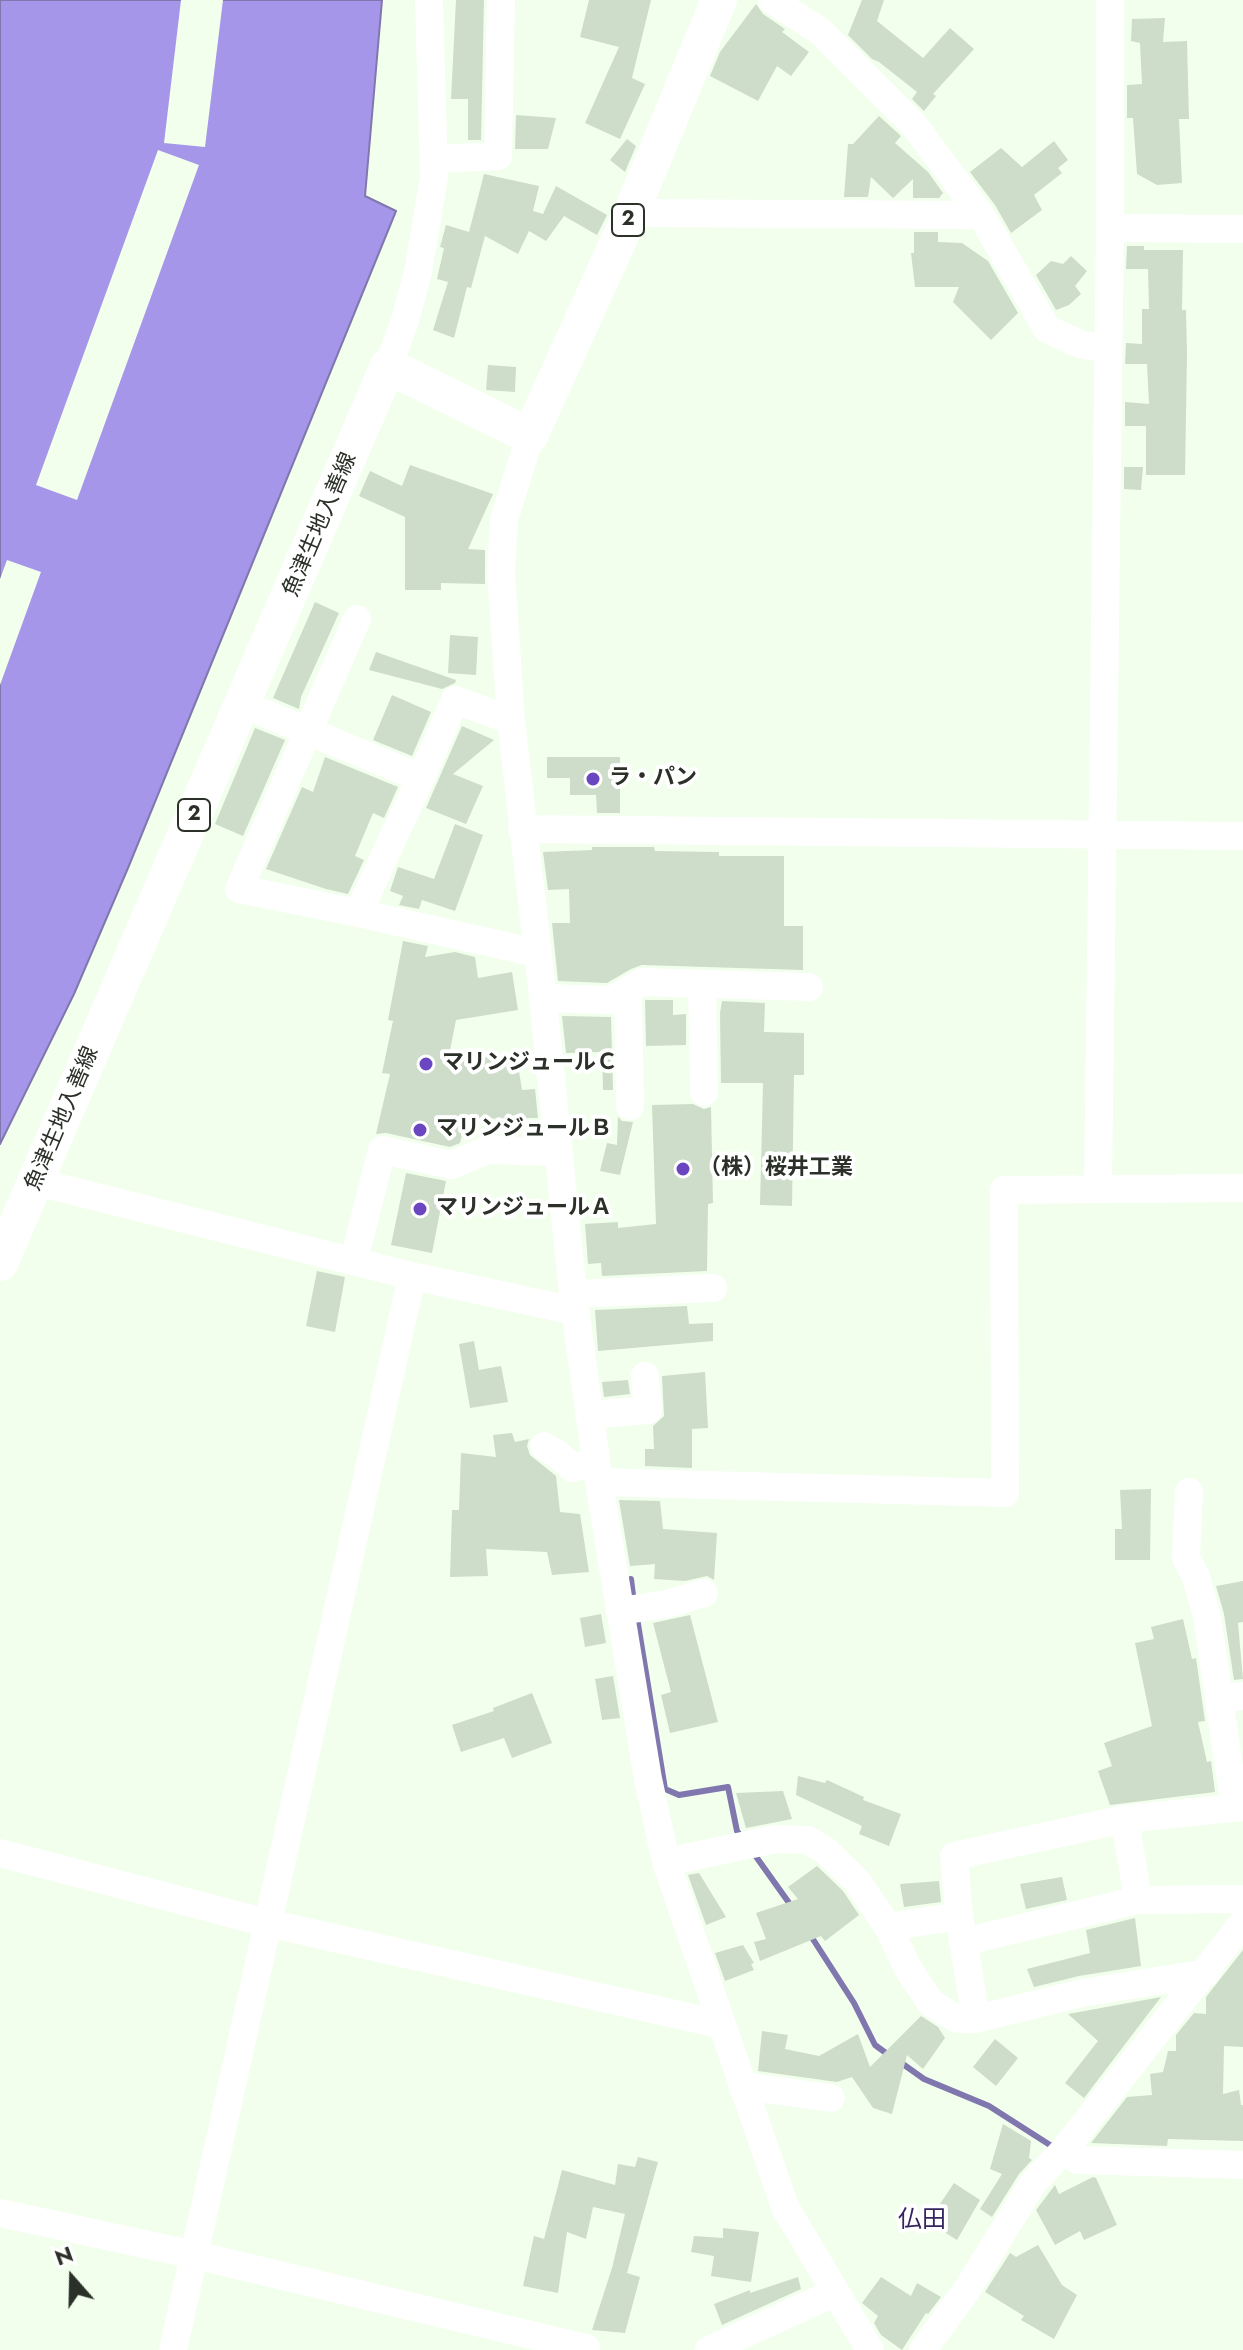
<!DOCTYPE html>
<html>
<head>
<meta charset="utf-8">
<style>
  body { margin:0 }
  #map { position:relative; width:1243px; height:2350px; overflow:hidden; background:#f1ffec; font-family:Jost,sans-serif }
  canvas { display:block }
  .north { position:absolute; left:32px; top:2238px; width:80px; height:80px; -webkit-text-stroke:6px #fff; paint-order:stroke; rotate:340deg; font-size:22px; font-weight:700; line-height:32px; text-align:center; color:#2b3029 }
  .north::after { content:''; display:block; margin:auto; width:28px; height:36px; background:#2b3029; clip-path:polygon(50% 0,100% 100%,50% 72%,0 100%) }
</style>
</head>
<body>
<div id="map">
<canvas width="1243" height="2350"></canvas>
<div class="north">N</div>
</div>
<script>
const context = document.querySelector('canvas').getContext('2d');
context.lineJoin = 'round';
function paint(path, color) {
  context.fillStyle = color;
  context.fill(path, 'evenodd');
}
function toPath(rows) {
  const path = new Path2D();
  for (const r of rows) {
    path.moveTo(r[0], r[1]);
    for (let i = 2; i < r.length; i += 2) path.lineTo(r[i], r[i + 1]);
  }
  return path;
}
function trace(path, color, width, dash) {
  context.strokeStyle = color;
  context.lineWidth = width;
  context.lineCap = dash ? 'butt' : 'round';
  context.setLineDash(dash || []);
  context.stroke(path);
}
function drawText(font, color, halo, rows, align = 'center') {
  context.font = font + ' Jost,"Noto Sans JP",sans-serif';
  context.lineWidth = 8;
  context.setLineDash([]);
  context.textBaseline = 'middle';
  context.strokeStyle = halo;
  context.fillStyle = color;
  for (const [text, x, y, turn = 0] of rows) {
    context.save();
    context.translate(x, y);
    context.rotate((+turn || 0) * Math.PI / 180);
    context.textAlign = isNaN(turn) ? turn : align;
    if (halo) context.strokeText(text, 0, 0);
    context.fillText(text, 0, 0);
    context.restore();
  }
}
const water = toPath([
  [0,0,382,0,365,196,396,211,128,868,74,994,0,1144,0,0]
]);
paint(water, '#a696e9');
trace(water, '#8177af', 2);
paint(toPath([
  [181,0,223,0,205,147,164,143],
  [158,150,199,165,77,500,36,485],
  [7,560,41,572,0,685,0,579]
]), '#f1ffec');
trace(toPath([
  [631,1579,634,1603],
  [637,1618,665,1789,679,1795,728,1787,737,1831,743,1839],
  [752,1851,792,1907],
  [809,1933,854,2003,875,2045,890,2056],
  [900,2062,924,2079,989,2106,1050,2145]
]), '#8177af', 6);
paint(toPath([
  [456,0,484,0,481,140,468,140,468,99,451,99],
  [589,0,651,0,632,78,645,84,620,139,585,123,619,47,580,37],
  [862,0,884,0,877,21,923,58,950,28,974,49,933,94,936,96,924,111,912,99,917,92,879,62,872,59,848,35],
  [756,4,763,14,785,29,782,32,809,52,791,76,777,66,758,101,710,76,720,52],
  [1165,18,1163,42,1187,41,1189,119,1179,119,1182,183,1157,185,1137,174,1133,118,1127,118,1127,85,1142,84,1140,43,1131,41,1132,19],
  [516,115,556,118,548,149,515,149],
  [879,116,901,136,895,143,928,172,943,193,939,198,913,198,913,179,893,198,871,177,868,197,844,197,848,144,853,144],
  [627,139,636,146,625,172,610,160],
  [1054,141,1068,160,1058,168,1062,173,1034,195,1042,210,1011,233,995,205,970,172,1001,148,1022,167],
  [484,174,539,186,533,211,543,214,556,186,607,215,597,235,564,216,546,241,529,231,518,254,485,236,471,288,467,287,454,338,433,330,448,282,437,279,444,248,440,247,446,225,469,232],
  [914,232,938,232,938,242,962,243,988,261,1018,313,991,340,953,302,959,287,915,287,911,253,914,253],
  [1127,246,1144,246,1144,250,1183,250,1182,310,1186,310,1187,354,1185,475,1146,475,1146,426,1125,426,1125,402,1149,404,1147,364,1125,364,1126,343,1142,344,1142,309,1149,309,1148,269,1126,269],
  [1071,256,1087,271,1075,286,1081,294,1069,305,1056,310,1036,275,1051,261,1063,264],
  [488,365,516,367,515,392,486,390],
  [410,465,493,494,468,549,485,550,485,584,441,583,441,590,405,590,405,517,359,496,370,471,402,486],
  [1124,467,1143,467,1141,490,1124,489],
  [315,602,339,613,301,697,299,709,273,698],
  [450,635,478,637,476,675,448,673],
  [376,652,456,680,455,683,442,689,369,670],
  [392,695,431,712,412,756,373,740],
  [462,726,494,740,453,774,483,786,466,824,426,808],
  [255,728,285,740,243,836,215,824],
  [325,757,398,787,384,818,373,813,355,856,364,860,348,894,326,889,266,869,302,787,313,792],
  [547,757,620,757,620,813,597,813,596,795,570,795,570,778,547,778],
  [455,824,483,835,455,911,422,900,419,909,399,905,403,896,390,891,398,867,434,879],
  [592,847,654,847,655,851,719,852,719,856,784,856,784,926,803,926,803,970,642,965,631,969,607,983,558,981,552,923,570,923,569,889,548,890,543,852,592,850],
  [403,941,428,946,425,957,455,952,475,957,478,978,512,972,518,1010,456,1020,450,1050,482,1057,516,1053,522,1090,535,1089,538,1118,466,1119,460,1143,450,1147,386,1133,376,1134,390,1074,382,1073,393,1021,388,1020],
  [645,1000,673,1000,673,1015,686,1014,686,1045,646,1046],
  [722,1001,765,1003,764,1032,804,1033,804,1075,794,1075,792,1206,760,1205,763,1083,721,1083,720,1013],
  [562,1016,611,1017,613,1090,603,1090,602,1052,566,1053],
  [693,1104,704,1109,711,1107,713,1203,708,1204,707,1271,602,1276,601,1263,588,1264,585,1224,618,1222,618,1228,656,1224,652,1105],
  [618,1117,622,1121,633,1122,620,1175,600,1171,607,1143,617,1145],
  [406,1173,446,1181,432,1253,391,1245],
  [317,1271,345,1277,335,1332,306,1326],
  [687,1306,689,1324,713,1323,713,1341,598,1351,595,1310],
  [474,1341,479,1370,501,1366,508,1402,470,1408,459,1344],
  [705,1372,708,1428,692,1429,692,1468,645,1466,645,1449,654,1449,653,1426,664,1416,662,1376],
  [628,1380,630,1394,604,1397,602,1382],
  [512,1433,515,1442,529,1439,527,1446,530,1455,556,1476,560,1512,580,1514,589,1572,552,1575,547,1552,486,1549,488,1576,450,1577,452,1510,459,1510,461,1453,496,1457,493,1435],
  [1151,1489,1150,1560,1115,1560,1115,1529,1122,1529,1120,1490],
  [619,1500,660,1501,663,1529,717,1533,714,1580,707,1576,685,1581,654,1579,655,1564,630,1566],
  [1243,1581,1243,1622,1238,1623,1243,1679,1234,1680,1224,1614,1216,1586],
  [601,1614,606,1643,585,1647,580,1618],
  [690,1615,718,1722,670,1733,661,1695,671,1692,653,1623],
  [1183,1619,1192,1659,1196,1658,1205,1721,1198,1722,1207,1762,1211,1761,1215,1792,1110,1805,1098,1771,1112,1766,1104,1743,1152,1726,1135,1643,1154,1639,1151,1627],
  [613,1676,620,1718,602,1720,595,1679],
  [532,1693,552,1743,512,1758,504,1738,461,1752,452,1725,494,1711,493,1708],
  [798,1776,825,1783,827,1780,864,1797,863,1800,901,1814,889,1846,859,1834,862,1826,796,1795],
  [783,1791,792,1819,746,1828,736,1793],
  [817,1866,843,1891,859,1915,825,1941,821,1936,760,1961,754,1942,766,1939,756,1913,798,1899,788,1887],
  [699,1873,726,1917,706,1925,688,1875],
  [1062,1877,1067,1900,1026,1909,1020,1884],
  [939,1881,941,1902,904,1907,900,1884],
  [1135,1918,1141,1966,1079,1976,1034,1987,1027,1969,1090,1953,1086,1930],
  [743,1945,754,1963,751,1964,754,1970,725,1981,715,1953],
  [1243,1950,1243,2047,1224,2046,1223,2094,1239,2090,1241,2105,1243,2105,1243,2141,1168,2139,1167,2146,1091,2143,1127,2097,1152,2095,1150,2074,1163,2072,1168,2051,1176,2051,1176,2035,1194,2013,1206,2014,1206,1997],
  [1161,1997,1084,2098,1065,2083,1098,2041,1068,2014],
  [921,2016,938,2027,945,2038,923,2069,907,2055,892,2114,873,2108,852,2077,837,2082,758,2071,762,2031,788,2035,785,2049,819,2056,858,2034,870,2067],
  [995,2039,1018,2058,996,2086,973,2067],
  [1003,2124,1031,2141,1029,2158,1032,2160,1019,2174,992,2217,980,2209,1002,2174,990,2169],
  [638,2157,658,2162,627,2273,640,2277,625,2333,592,2330,612,2268,625,2214,593,2207,586,2239,567,2232,558,2293,523,2286,534,2236,544,2239,562,2170,615,2185,618,2164,635,2167],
  [1093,2177,1096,2178,1117,2225,1084,2240,1080,2231,1055,2245,1036,2210,1055,2185,1059,2194],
  [954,2183,980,2200,957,2240,928,2222],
  [723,2228,759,2232,751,2282,711,2276,714,2256,691,2252,694,2236,723,2238],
  [1038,2245,1062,2285,1077,2295,1054,2339,1021,2320,1024,2316,985,2292,1010,2253,1016,2257],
  [798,2277,801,2289,722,2325,714,2304,750,2290,750,2293],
  [881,2277,911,2296,917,2283,941,2297,928,2314,926,2313,902,2350,881,2335,874,2323,878,2316,862,2303]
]), '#cedcca');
trace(toPath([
  [772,0,821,32,914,125,981,215],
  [434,159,498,156,501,0],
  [631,213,981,215,1047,329,1080,344,1106,349],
  [1110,228,1110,0],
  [388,366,405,321,418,272,434,177,429,0],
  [530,436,504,520,501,571,511,720,543,998,573,1294,599,1482,648,1779,666,1862,785,2207,870,2350],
  [357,619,239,889,358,913],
  [242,704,421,778,358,913,537,953],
  [421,778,455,700,511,720],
  [522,829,1243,836],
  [702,984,704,1092],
  [628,993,630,1106],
  [543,998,611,1000,642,982,809,987],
  [37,1182,412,1276,575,1311],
  [1098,1189,1110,228,1243,229],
  [354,1260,382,1150,452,1165,487,1150,559,1152],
  [573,1294,713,1288],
  [589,1415,648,1410,645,1376],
  [544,1446,559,1455,572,1468,596,1463],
  [599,1482,1005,1493,1004,1190,1243,1188],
  [1189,1492,1186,1558,1196,1577,1207,1616,1235,1808],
  [620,1611,667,1604,704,1593],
  [1219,1699,1243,1696],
  [1125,1819,1243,1807],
  [0,1853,267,1923,720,2024],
  [666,1862,776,1839,808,1840,826,1851,856,1880,888,1927,909,1970,931,2003,957,2019,976,2019,1082,1993,1206,1973],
  [1138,1900,1243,1899],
  [959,1916,954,1856,1125,1819,1138,1900,963,1942],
  [888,1927,959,1916,976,2019],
  [742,2086,831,2098],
  [1064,2150,1078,2160,1243,2165],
  [0,2213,195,2255,586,2348],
  [173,2350,412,1276],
  [709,2350,834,2293],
  [923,2350,968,2288,1033,2183,1064,2150,1243,1923]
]), '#fff', 28);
trace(toPath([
  [0,1263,388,366,530,436,631,213,719,0]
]), '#fff', 36);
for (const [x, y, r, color] of [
  [593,779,8,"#6a47c0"],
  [426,1064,8,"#6a47c0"],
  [420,1130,8,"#6a47c0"],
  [683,1169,8,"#6a47c0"],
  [420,1209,8,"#6a47c0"]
]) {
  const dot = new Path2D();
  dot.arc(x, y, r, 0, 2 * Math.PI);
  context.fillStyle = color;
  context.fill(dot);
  trace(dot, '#fff', 3);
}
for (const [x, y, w] of [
  [628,220,32],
  [194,815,32]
]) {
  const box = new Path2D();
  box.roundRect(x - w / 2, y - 16, w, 32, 6);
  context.fillStyle = '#fff';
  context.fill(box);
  trace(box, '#2b3029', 2);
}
drawText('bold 20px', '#2b3029', null, [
  ["2",628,220],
  ["2",194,815]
]);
drawText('22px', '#2b3029', '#fff', [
  ["魚津生地入善線",321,525,-67],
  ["魚津生地入善線",63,1119,-67]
]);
drawText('bold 22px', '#2b3029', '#fff', [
  ["ラ・パン",609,779],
  ["マリンジュールＣ",442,1064],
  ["マリンジュールＢ",436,1130],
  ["（株）桜井工業",699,1169],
  ["マリンジュールＡ",436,1209]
], 'left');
drawText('24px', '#34255f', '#fff', [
  ["仏田",922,2221]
]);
</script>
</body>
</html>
